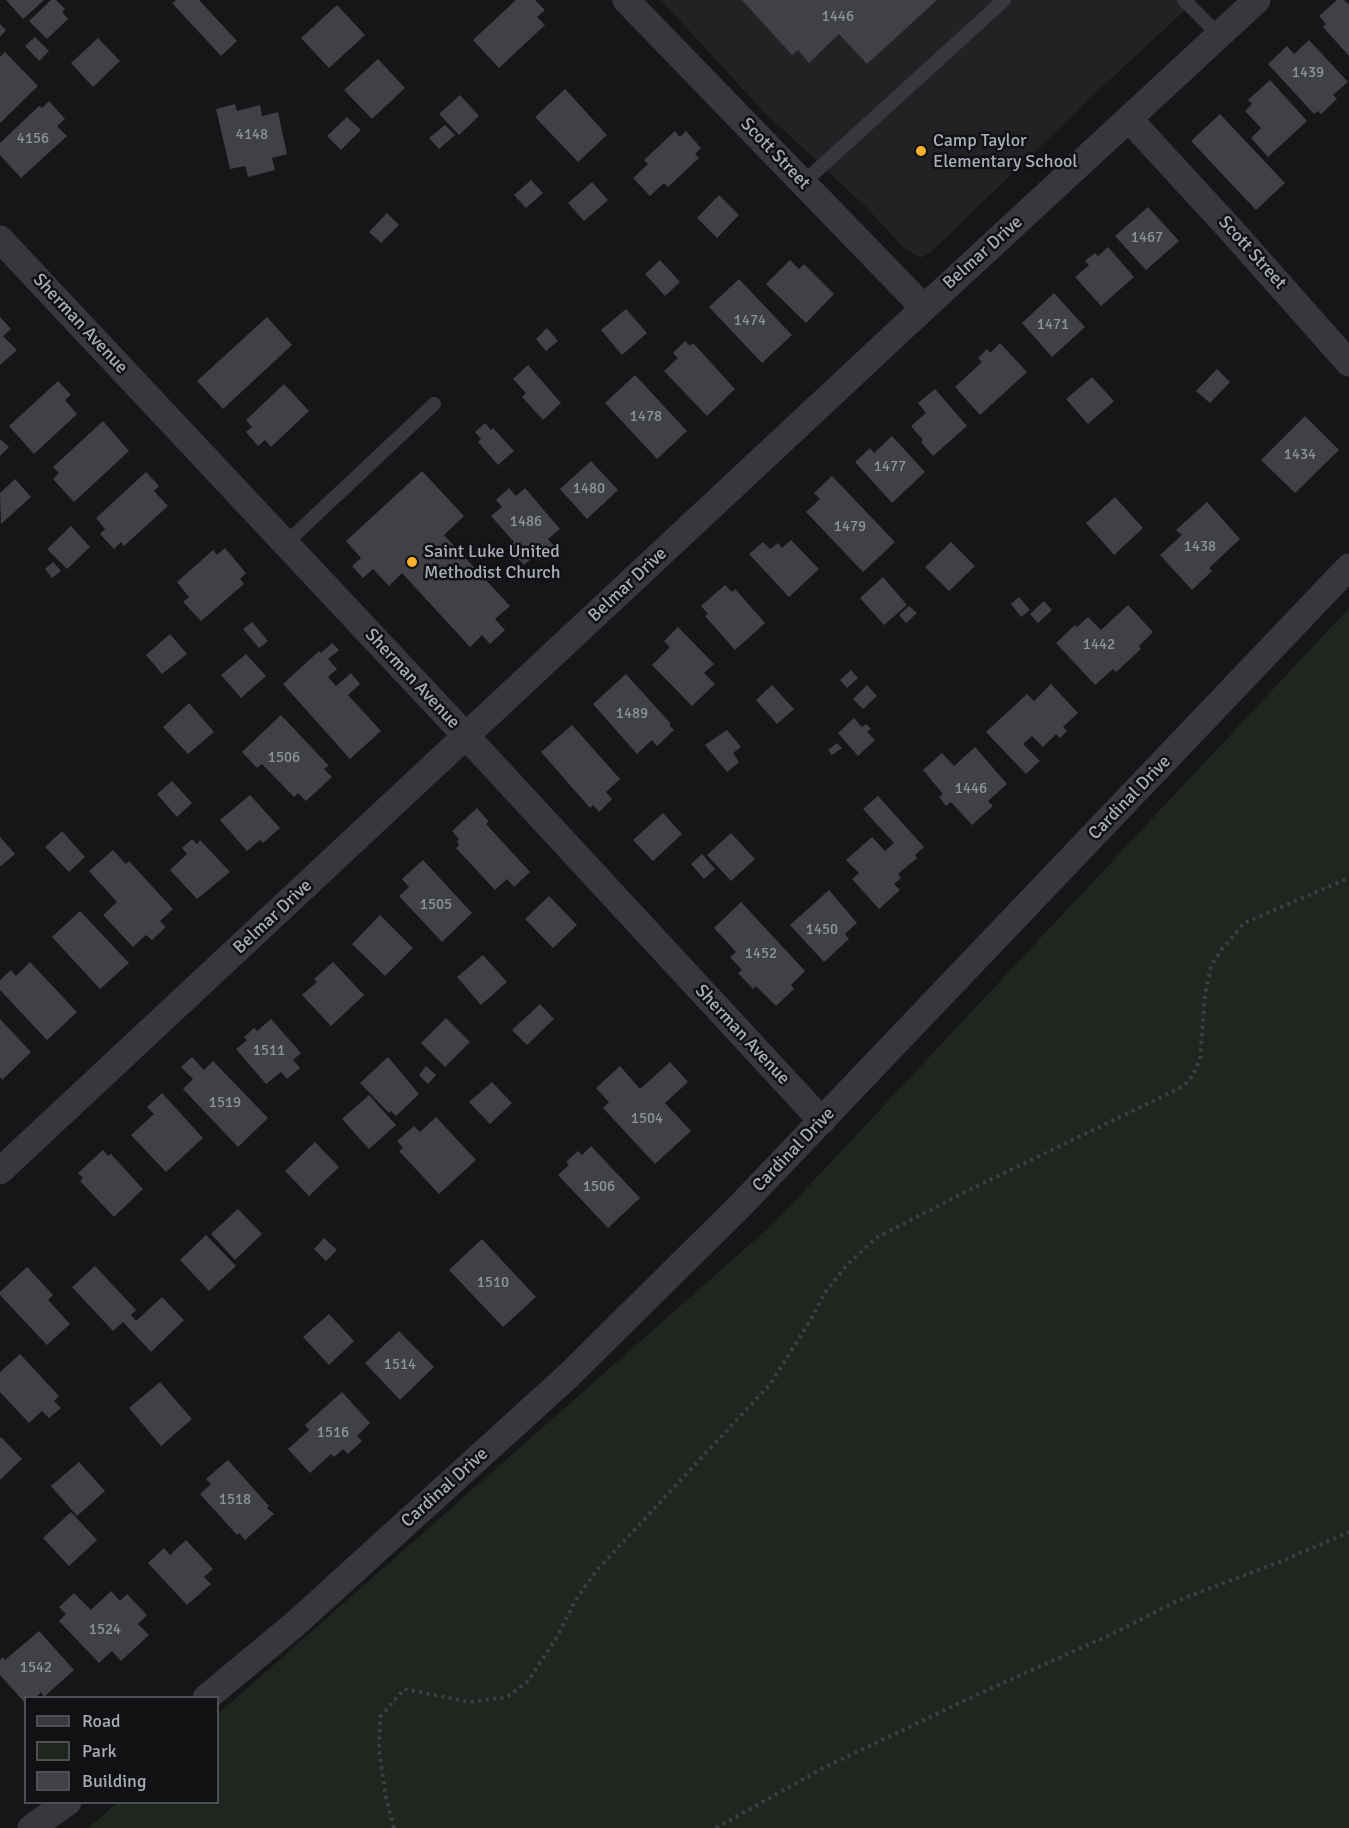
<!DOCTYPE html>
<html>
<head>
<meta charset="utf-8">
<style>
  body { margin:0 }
  #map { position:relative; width:1349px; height:1828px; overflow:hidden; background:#161618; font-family:Signika,sans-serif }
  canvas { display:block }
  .legend { position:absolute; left:24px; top:1696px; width:195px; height:108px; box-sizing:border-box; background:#111113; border:2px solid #4d4f55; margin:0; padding:8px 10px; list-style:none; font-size:18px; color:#a7adb9 }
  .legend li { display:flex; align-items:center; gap:12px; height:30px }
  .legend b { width:30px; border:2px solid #4d4f55 }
</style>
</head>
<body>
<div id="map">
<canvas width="1349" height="1828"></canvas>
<ul class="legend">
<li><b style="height:8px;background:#37383d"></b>Road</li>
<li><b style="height:16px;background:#1e261f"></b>Park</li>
<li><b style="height:16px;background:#404145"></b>Building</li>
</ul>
</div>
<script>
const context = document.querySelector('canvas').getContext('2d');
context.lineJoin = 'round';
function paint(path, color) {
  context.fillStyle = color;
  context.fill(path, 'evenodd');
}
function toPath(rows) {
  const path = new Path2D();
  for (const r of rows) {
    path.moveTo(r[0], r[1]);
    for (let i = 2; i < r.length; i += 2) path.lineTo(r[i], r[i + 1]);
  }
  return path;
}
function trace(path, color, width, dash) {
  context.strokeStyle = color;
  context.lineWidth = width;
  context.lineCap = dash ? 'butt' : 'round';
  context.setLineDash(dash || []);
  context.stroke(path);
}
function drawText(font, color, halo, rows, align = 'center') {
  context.font = font + ' Signika,sans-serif';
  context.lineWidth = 5;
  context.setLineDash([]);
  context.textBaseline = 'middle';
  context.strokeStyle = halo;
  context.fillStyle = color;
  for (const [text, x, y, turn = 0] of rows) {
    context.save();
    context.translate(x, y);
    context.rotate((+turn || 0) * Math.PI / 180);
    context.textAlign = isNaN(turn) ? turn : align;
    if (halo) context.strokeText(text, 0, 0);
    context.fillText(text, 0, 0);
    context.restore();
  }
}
paint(toPath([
  [661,0,1196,0,1103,86,931,252,920,258,904,248,866,207,762,110]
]), '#222225');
paint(toPath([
  [1349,608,1349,1828,88,1828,117,1803,218,1802,218,1714,773,1224]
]), '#1e261f');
paint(toPath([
  [6,0,44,0,23,19],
  [51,0,56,0,65,9,62,12,68,19,47,39,29,21],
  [176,0,199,0,237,41,221,56,172,3],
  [516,0,535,0,545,10,537,17,545,25,499,68,473,40],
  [742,0,937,0,867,64,839,34,809,63,798,50,792,55],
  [1337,0,1344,0,1348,4,1349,3,1349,56,1323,27,1326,24,1319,16],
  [337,5,365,35,329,68,301,38],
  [0,24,6,30,0,37],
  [35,37,49,51,39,61,25,46],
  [98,38,120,61,93,87,71,63],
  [1309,40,1348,82,1333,95,1337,99,1321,114,1318,111,1314,114,1268,64,1287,46,1294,54],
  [5,52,38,86,0,123,0,57],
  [378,59,405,88,372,119,344,90],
  [1270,80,1307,121,1268,157,1251,138,1261,128,1245,111,1252,104,1248,100],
  [565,89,607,135,578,162,535,117],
  [460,95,479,116,459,135,439,114],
  [49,101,65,119,57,126,67,136,21,178,0,155,0,143,39,106,42,108],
  [235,104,237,111,260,105,262,116,278,112,287,154,272,158,275,170,248,177,245,166,230,169,216,109],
  [1220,114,1285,183,1256,210,1191,141],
  [347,117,361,130,341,150,327,136],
  [445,125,455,135,439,149,429,138],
  [675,131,680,137,686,131,701,148,695,154,699,158,668,187,664,183,650,196,633,178,648,164,644,160],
  [531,180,543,193,526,208,514,195],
  [592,182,608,200,584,221,568,203],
  [719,195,739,215,717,238,697,218],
  [1148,207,1179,241,1146,270,1115,236],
  [387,213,399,225,381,243,369,232],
  [1108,247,1134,277,1101,306,1075,277,1089,265,1085,261,1095,253,1098,256],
  [660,260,680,282,665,296,645,274],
  [790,260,799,269,804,264,834,294,806,323,766,284],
  [739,279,792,335,762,363,709,307],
  [1054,293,1085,327,1052,357,1022,323],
  [626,309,647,333,622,355,601,330],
  [0,317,11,329,3,336,17,350,0,365],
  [267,317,292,345,223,409,197,381],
  [547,328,558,341,546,351,536,339],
  [685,341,690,346,693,343,735,389,707,416,664,371,678,358,673,353],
  [1000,343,1027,372,980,415,955,387,982,362,978,358,987,349,990,353],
  [528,365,561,403,543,420,522,397,526,393,513,379],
  [1217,369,1230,382,1210,403,1196,391],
  [635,375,687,431,657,459,605,403],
  [1092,377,1114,401,1088,424,1066,399],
  [58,381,71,395,65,400,77,414,34,454,9,426],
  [284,384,309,411,271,447,265,440,258,446,246,432,252,427,246,420],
  [935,389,967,426,933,456,921,442,923,440,911,426,926,413,918,403],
  [1305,416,1339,450,1295,493,1261,460],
  [103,421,129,451,74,502,53,479,59,473,53,467],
  [485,423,491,430,493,428,514,451,498,465,478,442,481,439,475,432],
  [892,436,925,472,892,503,855,462,870,448,874,453],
  [0,439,9,447,0,456],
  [591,461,618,490,587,519,560,489],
  [422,471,464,516,444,535,510,606,495,619,505,630,490,644,482,635,470,647,402,573,389,586,373,569,363,578,352,566,361,558,346,541],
  [146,472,159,486,154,491,168,506,124,546,121,542,114,549,100,534,105,529,96,518],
  [832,476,895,542,863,572,806,512,820,499,814,493],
  [15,479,31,497,1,524,0,493],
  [509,488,516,496,525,488,560,529,548,539,554,546,546,554,542,549,524,565,508,547,514,542,491,516,502,507,496,500],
  [1115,497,1143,528,1114,555,1086,523],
  [1207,502,1240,539,1209,568,1212,571,1192,590,1160,555,1182,535,1176,530],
  [71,526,90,547,67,569,47,549],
  [791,540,819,569,789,597,749,554,763,542,770,549,778,543,782,548],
  [951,542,975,566,949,591,925,567],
  [225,548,246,573,240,579,244,584,201,621,183,602,189,597,177,582,213,550,217,555],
  [53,562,61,571,52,578,45,569],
  [883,577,907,605,884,625,860,598],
  [725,585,732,592,735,589,765,623,735,650,705,616,708,614,701,606],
  [1019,597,1030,610,1021,617,1011,604],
  [1044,601,1052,610,1038,623,1030,614],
  [1128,605,1153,632,1139,646,1141,649,1116,672,1113,669,1095,685,1056,643,1075,625,1077,627,1088,617,1101,630],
  [909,606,917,613,906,623,899,615],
  [252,622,268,641,259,648,243,629],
  [678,627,714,664,704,673,715,684,692,706,652,665,670,647,664,641],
  [170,634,187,654,162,674,146,655],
  [332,643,339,650,328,659,337,669,328,677,336,686,351,673,360,684,348,695,381,731,350,759,283,684,319,651,321,653],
  [246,654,266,676,241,698,221,675],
  [851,670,858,678,847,688,840,680],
  [626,674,671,724,669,725,674,730,657,746,652,740,637,754,593,704],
  [1051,684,1078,713,1063,727,1067,731,1060,738,1056,734,1043,747,1032,736,1023,744,1040,761,1026,774,986,732,1027,694,1034,701],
  [772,685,794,709,777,724,756,700],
  [867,685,877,696,863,709,853,699],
  [189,703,214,732,188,754,163,727],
  [281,715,329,766,324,769,332,777,306,801,298,793,294,797,262,764,257,768,242,752],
  [854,718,862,727,866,724,871,729,867,732,875,740,858,756,838,733],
  [572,725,620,779,606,792,612,799,599,812,593,805,590,808,541,752],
  [727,730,741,747,733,753,739,762,727,772,705,745],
  [837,743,842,748,832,755,828,750],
  [975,747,1007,784,988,801,993,806,972,825,951,802,946,806,939,797,943,794,923,770,942,753,954,766],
  [172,781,192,803,177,817,157,794],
  [250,795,280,828,263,843,260,840,247,851,220,820],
  [878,796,924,847,915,855,917,858,898,874,901,878,894,884,900,890,879,909,852,879,859,873,846,860,872,837,885,851,894,843,863,809],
  [477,808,489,822,486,824,530,872,514,887,507,879,495,890,456,848,459,845,457,841,459,839,452,831],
  [663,813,682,834,653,861,633,840],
  [62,831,85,857,69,872,45,847],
  [731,833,755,859,731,881,707,855],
  [0,837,15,854,1,866,0,865],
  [192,839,197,844,200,840,230,872,197,899,170,870,187,854,182,848],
  [113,850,126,864,129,861,173,909,160,921,166,927,152,940,146,935,133,947,103,915,117,902,89,871],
  [702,854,715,869,704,879,691,864],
  [423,860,472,913,442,942,399,896,409,887,402,879],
  [829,890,857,923,845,934,849,939,824,962,790,925],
  [549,896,577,925,553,948,525,919],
  [741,902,805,971,791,985,794,989,776,1006,756,986,753,989,738,973,742,970,730,957,736,952,714,928],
  [80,911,129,963,100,989,52,937],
  [380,915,413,948,385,976,352,944],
  [483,955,507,982,481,1005,457,977],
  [30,962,77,1012,47,1040,0,990,0,980,11,970,16,976],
  [333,962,364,995,331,1026,302,995,317,982,314,979],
  [540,1004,554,1019,527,1045,512,1030],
  [446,1018,470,1042,445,1067,421,1043],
  [0,1019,31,1052,2,1080,0,1077],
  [271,1019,301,1053,293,1060,300,1068,287,1079,281,1072,266,1084,236,1049,247,1040,244,1037,254,1028,257,1031],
  [192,1057,204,1070,213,1061,268,1118,238,1147,183,1089,193,1079,181,1067],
  [388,1057,419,1094,396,1116,391,1111,389,1113,360,1083],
  [670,1062,688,1082,665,1103,691,1131,655,1164,603,1108,609,1102,596,1088,620,1066,640,1089],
  [426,1066,436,1075,428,1084,419,1075],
  [492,1082,512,1103,490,1124,469,1102],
  [162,1093,203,1138,166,1172,131,1135,154,1114,147,1107],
  [369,1095,396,1125,369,1149,342,1119],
  [436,1117,476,1160,439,1194,399,1151,403,1148,397,1141,414,1126,420,1132],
  [315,1142,339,1167,309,1196,285,1171],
  [591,1146,640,1198,608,1228,558,1175,569,1165,566,1162,578,1151,582,1155],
  [103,1150,108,1156,111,1154,143,1189,114,1217,80,1181,83,1178,78,1173],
  [238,1209,262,1234,235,1260,211,1234],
  [206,1235,236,1266,209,1291,180,1260],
  [324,1238,337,1250,326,1261,314,1249],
  [482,1239,536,1297,503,1327,449,1270],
  [95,1266,136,1310,131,1315,136,1321,162,1297,184,1320,151,1352,123,1322,113,1331,72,1287],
  [27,1267,53,1295,48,1300,70,1324,47,1345,0,1295,0,1292],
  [329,1314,354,1341,329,1365,303,1337],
  [399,1331,434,1367,400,1400,365,1363],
  [20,1354,59,1396,54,1401,61,1408,49,1418,42,1411,29,1423,0,1392,0,1372],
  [160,1382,192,1419,161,1446,129,1408],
  [342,1392,370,1423,357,1436,362,1441,348,1454,343,1449,334,1457,331,1454,310,1473,288,1449,309,1430,305,1425],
  [1,1437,22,1459,0,1480,0,1438],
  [228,1460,269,1506,267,1508,274,1514,245,1540,239,1533,237,1535,200,1494,211,1484,206,1479],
  [79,1462,105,1491,77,1516,51,1486],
  [71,1512,97,1540,69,1566,43,1538],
  [186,1540,213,1569,204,1577,211,1584,187,1605,148,1563,164,1548,170,1555],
  [111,1591,120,1601,127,1594,147,1615,138,1624,149,1635,121,1661,112,1651,99,1663,59,1621,66,1614,59,1607,74,1593,91,1610],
  [39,1631,74,1670,44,1697,41,1692,35,1698,26,1698,26,1704,0,1675,0,1660,3,1657,5,1660]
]), '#404145');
trace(toPath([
  [394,1828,386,1798,379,1751,380,1717,404,1689,470,1702,507,1697,528,1681,557,1637,575,1601,597,1570,771,1383,810,1321,824,1294,846,1266,876,1238,967,1191,1184,1086,1193,1075,1200,1059,1205,995,1211,966,1222,949,1244,923,1349,878],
  [716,1828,823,1768,987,1690,1110,1635,1179,1600,1282,1561,1349,1532]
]), '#3d3f44', 4, [3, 4.5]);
trace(toPath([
  [1184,0,1219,35],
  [803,183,1004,0],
  [286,543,434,404]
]), '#37383d', 14);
trace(toPath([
  [626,0,924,308],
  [1129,119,1231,230,1349,363],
  [0,239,466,736,822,1121],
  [0,1171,924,308,1257,0],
  [206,1698,295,1624,567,1377,741,1205,1349,567],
  [31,1828,68,1802]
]), '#37383d', 27);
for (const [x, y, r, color] of [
  [921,151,6,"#fab12c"],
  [412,562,6,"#fab12c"]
]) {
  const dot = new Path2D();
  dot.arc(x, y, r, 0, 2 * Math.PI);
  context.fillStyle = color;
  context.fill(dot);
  trace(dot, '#111113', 2);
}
drawText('15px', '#8d929c', null, [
  ["1446",838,17],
  ["1439",1308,73],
  ["4148",252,135],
  ["4156",33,139],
  ["1467",1147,238],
  ["1474",750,321],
  ["1471",1053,325],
  ["1478",646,417],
  ["1434",1300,455],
  ["1477",890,467],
  ["1480",589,489],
  ["1486",526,522],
  ["1479",850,527],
  ["1438",1200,547],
  ["1442",1099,645],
  ["1489",632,714],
  ["1506",284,758],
  ["1446",971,789],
  ["1505",436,905],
  ["1450",822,930],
  ["1452",761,954],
  ["1511",269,1051],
  ["1519",225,1103],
  ["1504",647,1119],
  ["1506",599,1187],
  ["1510",493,1283],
  ["1514",400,1365],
  ["1516",333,1433],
  ["1518",235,1500],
  ["1524",105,1630],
  ["1542",36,1668]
]);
drawText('18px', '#a7adb9', '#111113', [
  ["Camp Taylor",933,141],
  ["Elementary School",933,162],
  ["Saint Luke United",424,552],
  ["Methodist Church",424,573]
], 'left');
drawText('18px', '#a7adb9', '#111113', [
  ["Scott Street",775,154,46],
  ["Belmar Drive",983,253,-42],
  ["Scott Street",1252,253,48],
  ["Sherman Avenue",80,324,47],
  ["Belmar Drive",628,585,-43],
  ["Sherman Avenue",412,679,47],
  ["Cardinal Drive",1130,798,-46],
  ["Belmar Drive",273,917,-43],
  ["Sherman Avenue",742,1035,47],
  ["Cardinal Drive",794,1150,-46],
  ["Cardinal Drive",445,1488,-42]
]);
</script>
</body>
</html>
